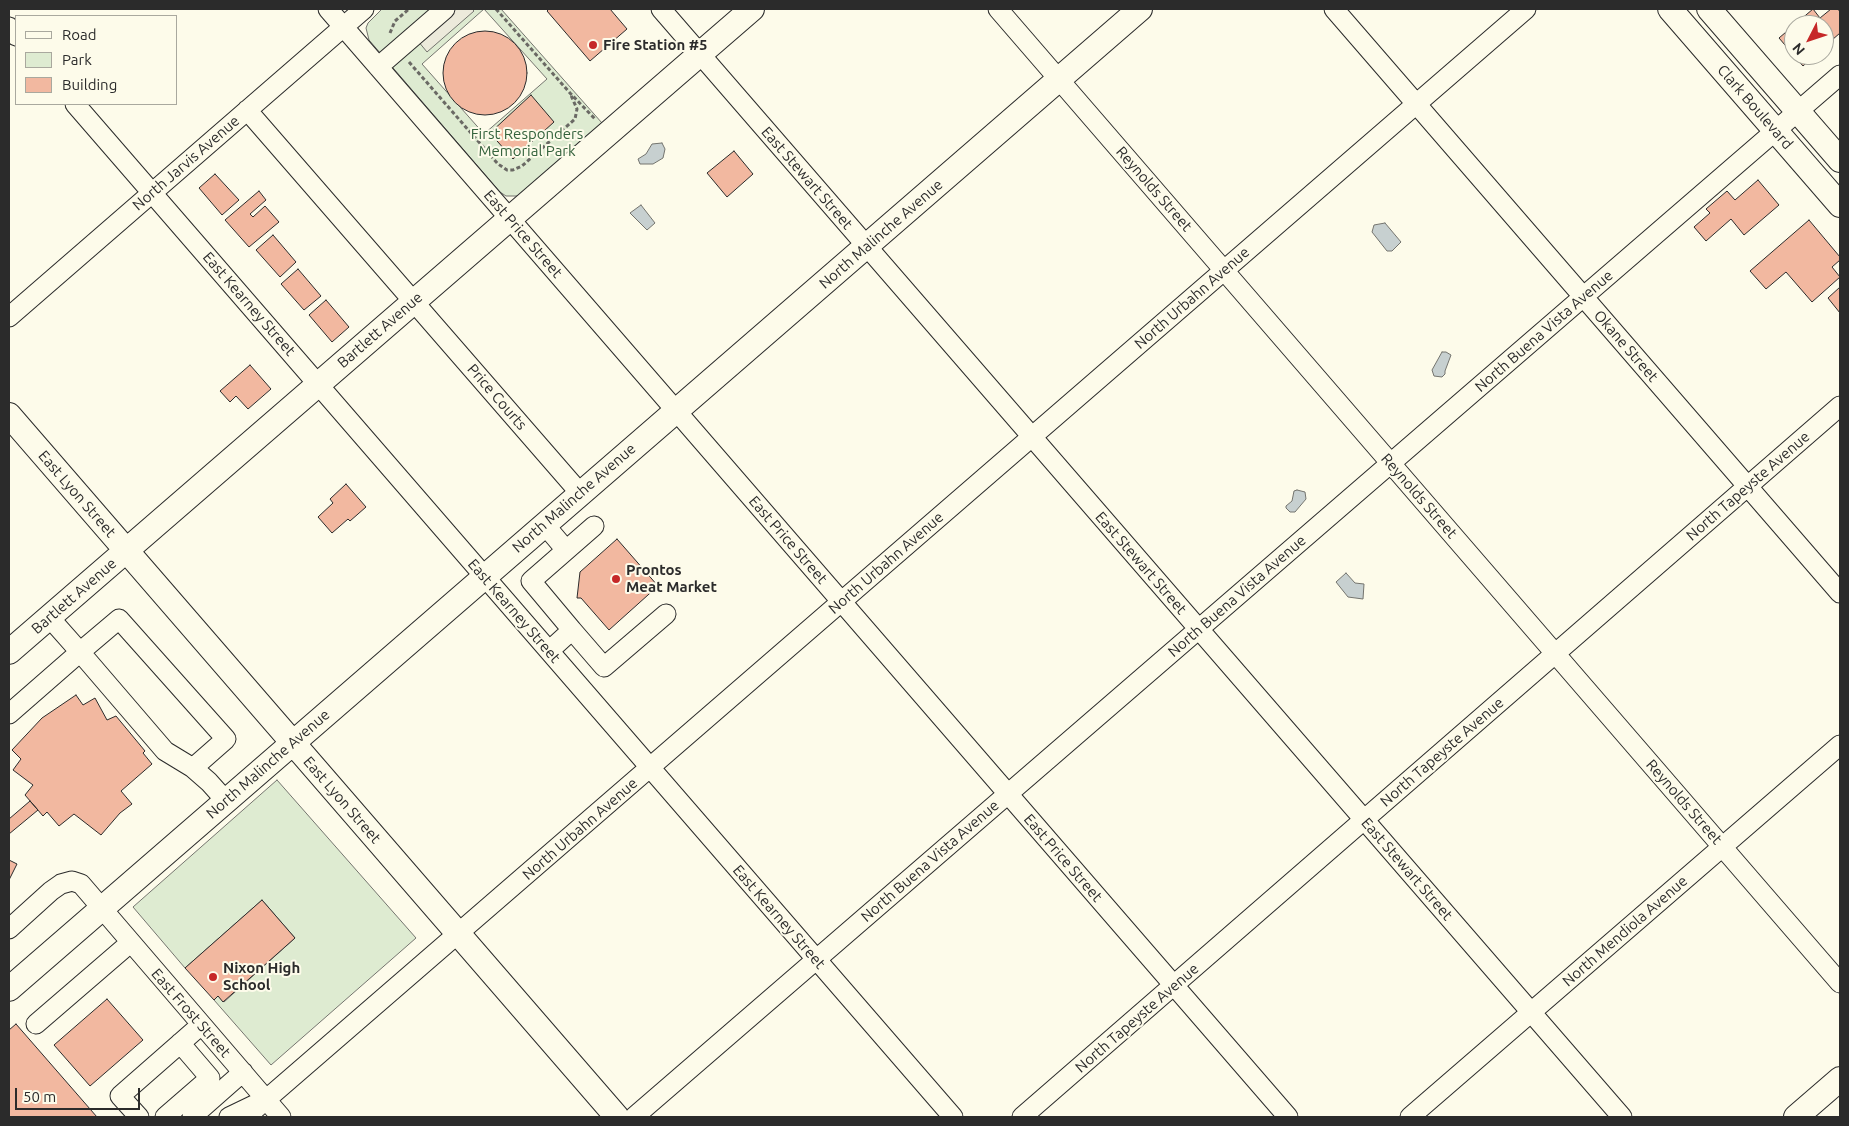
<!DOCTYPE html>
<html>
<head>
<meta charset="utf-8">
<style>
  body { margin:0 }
  #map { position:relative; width:1849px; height:1126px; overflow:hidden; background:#fdfbea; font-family:Ubuntu,sans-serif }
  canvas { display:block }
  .frame { position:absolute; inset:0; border:10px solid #2b2b2b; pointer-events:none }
  .legend { position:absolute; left:15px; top:15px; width:162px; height:90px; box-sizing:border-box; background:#fdfbea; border:1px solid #a9a89e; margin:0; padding:6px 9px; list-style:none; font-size:15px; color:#2b2b2b }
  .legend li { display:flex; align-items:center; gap:10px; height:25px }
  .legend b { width:25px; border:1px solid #a9a89e }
  .north { position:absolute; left:1784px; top:15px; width:50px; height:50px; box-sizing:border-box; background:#fdfbea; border:1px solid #a9a89e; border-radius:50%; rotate:229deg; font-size:14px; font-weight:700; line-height:20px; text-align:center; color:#2b2b2b }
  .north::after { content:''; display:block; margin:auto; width:18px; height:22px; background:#c62828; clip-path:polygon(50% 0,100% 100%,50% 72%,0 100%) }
  .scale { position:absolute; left:15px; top:1088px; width:125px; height:22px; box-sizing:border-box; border:2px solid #2b2b2b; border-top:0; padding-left:6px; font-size:15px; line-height:18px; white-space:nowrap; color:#2b2b2b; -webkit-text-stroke:4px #fdfbea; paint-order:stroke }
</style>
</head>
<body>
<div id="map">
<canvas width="1849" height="1126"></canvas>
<div class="frame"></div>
<ul class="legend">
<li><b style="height:6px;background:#fdfbea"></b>Road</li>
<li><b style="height:14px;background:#deebd1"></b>Park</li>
<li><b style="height:14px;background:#f2b8a0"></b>Building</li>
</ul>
<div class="north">N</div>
<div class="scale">50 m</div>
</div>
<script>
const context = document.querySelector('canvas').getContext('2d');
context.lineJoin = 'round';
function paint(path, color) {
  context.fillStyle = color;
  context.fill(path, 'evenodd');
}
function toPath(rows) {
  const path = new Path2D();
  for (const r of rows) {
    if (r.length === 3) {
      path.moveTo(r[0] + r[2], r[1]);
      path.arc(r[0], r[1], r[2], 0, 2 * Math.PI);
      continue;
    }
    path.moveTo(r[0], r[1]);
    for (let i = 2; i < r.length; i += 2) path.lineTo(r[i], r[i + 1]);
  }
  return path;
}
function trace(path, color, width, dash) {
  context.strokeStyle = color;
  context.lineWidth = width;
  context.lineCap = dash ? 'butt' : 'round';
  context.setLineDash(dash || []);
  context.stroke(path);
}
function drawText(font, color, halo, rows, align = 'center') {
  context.font = font + ' Ubuntu,sans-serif';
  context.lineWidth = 4;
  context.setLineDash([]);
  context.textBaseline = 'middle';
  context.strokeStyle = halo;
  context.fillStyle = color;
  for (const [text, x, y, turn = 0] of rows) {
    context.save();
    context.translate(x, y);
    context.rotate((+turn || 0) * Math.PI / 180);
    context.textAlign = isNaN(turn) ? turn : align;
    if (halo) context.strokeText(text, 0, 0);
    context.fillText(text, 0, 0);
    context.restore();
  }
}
const green = toPath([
  [382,9,501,9,602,123,518,196,506,196,500,192,369,40,366,28,368,23,382,9],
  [484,9,547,79,484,134,422,64,484,9],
  [277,780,416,938,271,1065,214,1000,218,996,224,1002,295,938,262,900,185,968,133,907,277,780]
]);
paint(green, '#deebd1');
trace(green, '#74746e', 1);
const parking = toPath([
  [455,9,472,9,474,11,427,52,418,41,455,9]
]);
paint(parking, '#eceadb');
trace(parking, '#74746e', 1);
const water = toPath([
  [662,143,665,149,663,158,653,164,640,164,638,159,646,154,652,144,662,143],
  [641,205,655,223,647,230,630,213,641,205],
  [1385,223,1401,242,1392,251,1387,251,1372,232,1374,225,1385,223],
  [1442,352,1446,352,1451,355,1445,371,1445,374,1442,377,1434,376,1432,370,1442,352],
  [1297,490,1305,492,1306,499,1295,512,1290,512,1286,508,1286,506,1292,501,1294,491,1297,490],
  [1346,573,1355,583,1364,584,1363,599,1348,597,1336,582,1346,573]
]);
paint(water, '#c7d0d0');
trace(water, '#74746e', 1);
const building = toPath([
  [549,9,610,9,627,29,590,61,547,11,549,9],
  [1813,9,1820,18,1831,9,1838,9,1840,12,1840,33,1824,47,1824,25,1794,25,1794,55,1815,55,1803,66,1779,38,1813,9],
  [485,73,42],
  [531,95,554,122,513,159,490,133,531,95],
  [734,151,753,174,727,197,707,173,734,151],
  [215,174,239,200,222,215,199,188,215,174],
  [1758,180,1779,205,1744,235,1731,219,1706,241,1694,227,1710,213,1706,209,1727,191,1735,200,1758,180],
  [259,191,266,200,250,214,253,217,265,206,279,222,249,247,225,220,259,191],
  [1809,220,1840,257,1840,260,1832,267,1840,277,1812,302,1786,272,1766,289,1750,271,1809,220],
  [273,235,296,262,280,277,256,250,273,235],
  [298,269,321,296,304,310,281,284,298,269],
  [1840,287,1840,313,1828,298,1840,287],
  [326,300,349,327,332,342,309,315,326,300],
  [250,365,271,389,248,409,236,396,230,402,220,391,250,365],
  [346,484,366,507,350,521,348,519,332,533,318,517,333,503,330,499,346,484],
  [617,539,658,586,609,630,581,598,577,598,580,572,617,539],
  [76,695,83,705,95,698,107,720,116,716,145,751,143,753,152,764,121,791,132,804,120,813,101,835,74,814,59,826,47,812,43,816,25,795,33,785,13,770,21,759,12,750,42,718,76,695],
  [30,801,38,810,9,834,9,819,30,801],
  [9,860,17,864,9,880,9,860],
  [262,900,295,938,223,1002,218,996,214,1000,185,968,262,900],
  [107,999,143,1040,90,1086,54,1045,107,999],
  [16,1024,97,1117,9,1117,9,1030,16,1024]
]);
paint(building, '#f2b8a0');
trace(building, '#2b2b2b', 1);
const minor = toPath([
  [328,9,1288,1117],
  [661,9,1622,1117],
  [998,9,1840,983],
  [1334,9,1840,593],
  [9,27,16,36],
  [378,67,445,9],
  [75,104,953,1117],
  [247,110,580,493],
  [9,317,364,9],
  [544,524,566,550],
  [572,630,531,581,594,526],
  [549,651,572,630,604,667,666,614],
  [9,714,80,652,119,619,226,739,193,768,165,751,80,652,49,617],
  [193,768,209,782,226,801],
  [9,929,51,891,61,884,72,881,81,884,281,1117],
  [36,1024,130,943],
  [139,1117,120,1096,201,1025],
  [165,1117,210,1078,180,1043],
  [192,1117,243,1072],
  [229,1117,256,1104],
  [246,1117,1526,9],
  [634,1117,1840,75],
  [1022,1117,1840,406],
  [1410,1117,1840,745]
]);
const major = toPath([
  [1670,9,1840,205],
  [1709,9,1840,160],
  [9,415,617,1117],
  [9,652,752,9],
  [9,989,1140,9],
  [1796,1117,1840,1079]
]);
trace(minor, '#2b2b2b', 21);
trace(major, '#2b2b2b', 26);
trace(toPath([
  [496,9,570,93,596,120],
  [390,33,395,21,409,9],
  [409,62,498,164,507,170,513,170,522,166,575,119,577,109,570,93]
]), '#6a6964', 3, [4, 2.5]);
trace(minor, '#fdfbea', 19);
trace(major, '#fdfbea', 24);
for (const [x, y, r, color] of [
  [593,45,5,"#c62828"],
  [616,579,5,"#c62828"],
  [213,977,5,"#c62828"]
]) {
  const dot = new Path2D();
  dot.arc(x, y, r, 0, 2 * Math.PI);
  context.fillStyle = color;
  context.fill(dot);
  trace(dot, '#fdfbea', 2);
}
drawText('bold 15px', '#2b2b2b', '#fdfbea', [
  ["Fire Station #5",603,45],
  ["Prontos",626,570],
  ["Meat Market",626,587],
  ["Nixon High",223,968],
  ["School",223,985]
], 'left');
drawText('15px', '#2b2b2b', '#fdfbea', [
  ["Clark Boulevard",1755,107,49],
  ["North Jarvis Avenue",186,163,-41],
  ["East Stewart Street",807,178,49],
  ["Reynolds Street",1154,189,49],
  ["East Price Street",523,234,49],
  ["North Malinche Avenue",881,234,-41],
  ["North Urbahn Avenue",1192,298,-41],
  ["East Kearney Street",249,304,49],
  ["Bartlett Avenue",380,330,-41],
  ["North Buena Vista Avenue",1544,331,-41],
  ["Okane Street",1626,346,49],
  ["Price Courts",497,397,49],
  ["North Tapeyste Avenue",1748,486,-41],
  ["East Lyon Street",77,494,49],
  ["Reynolds Street",1419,496,49],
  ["North Malinche Avenue",574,498,-41],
  ["East Price Street",788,540,49],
  ["North Urbahn Avenue",886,563,-41],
  ["East Stewart Street",1141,563,49],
  ["Bartlett Avenue",74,596,-41],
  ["North Buena Vista Avenue",1237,596,-41],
  ["East Kearney Street",514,611,49],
  ["North Tapeyste Avenue",1442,752,-41],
  ["North Malinche Avenue",268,764,-41],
  ["East Lyon Street",342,800,49],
  ["Reynolds Street",1684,802,49],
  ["North Urbahn Avenue",580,829,-41],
  ["East Price Street",1063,858,49],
  ["North Buena Vista Avenue",930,861,-41],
  ["East Stewart Street",1407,869,49],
  ["East Kearney Street",779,917,49],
  ["North Mendiola Avenue",1625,931,-41],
  ["East Frost Street",191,1013,49],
  ["North Tapeyste Avenue",1137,1018,-41]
]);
drawText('15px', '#34623c', '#fdfbea', [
  ["First Responders",527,134],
  ["Memorial Park",527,151]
]);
</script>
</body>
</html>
